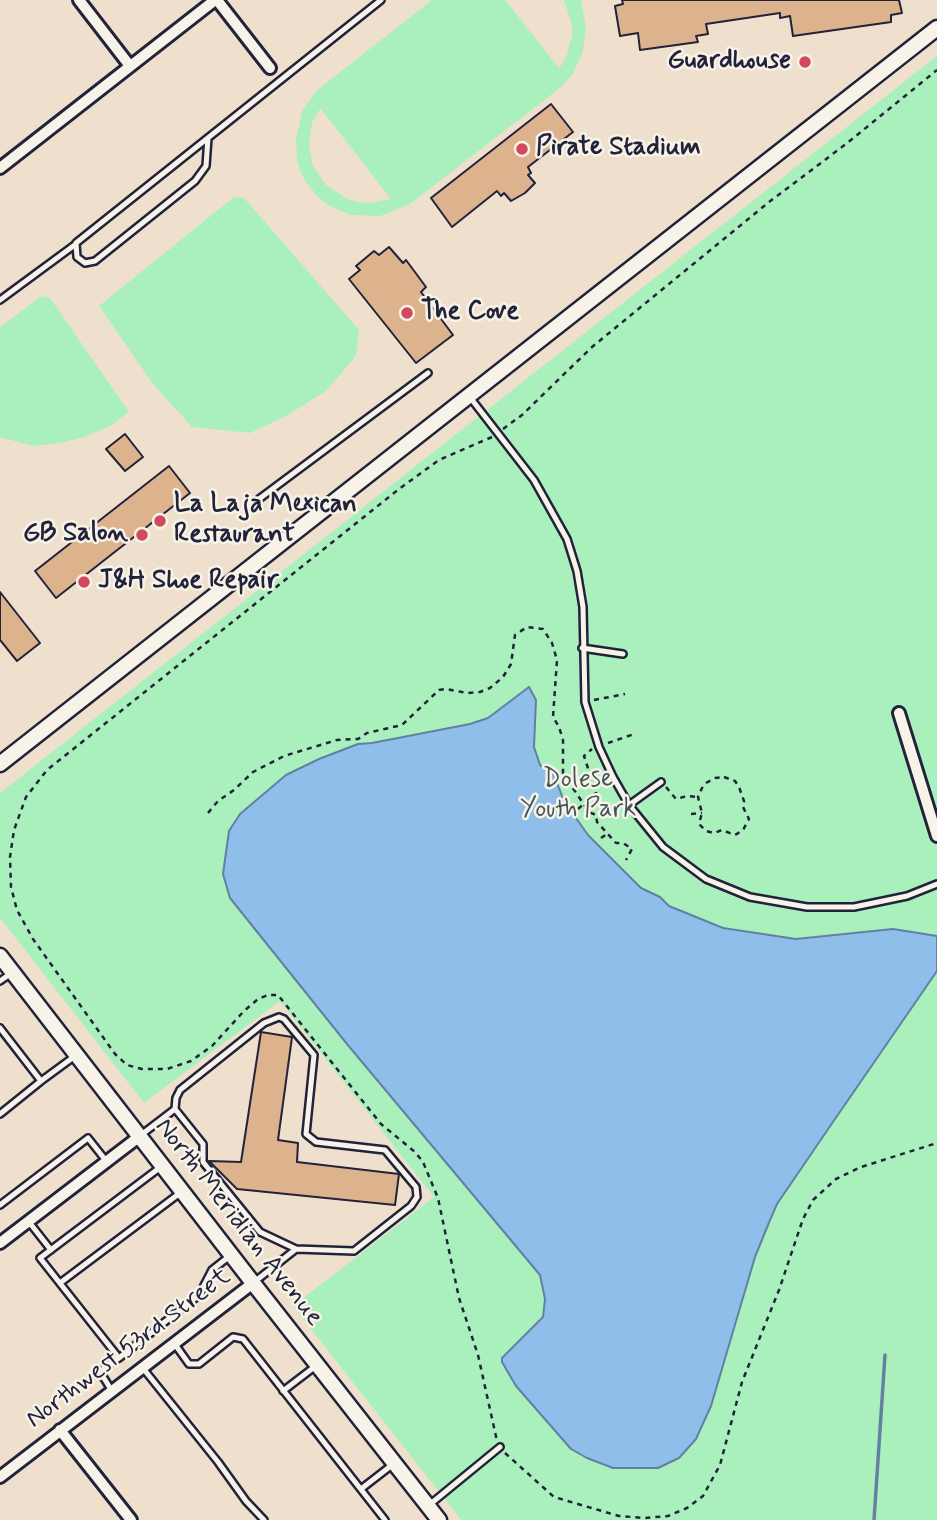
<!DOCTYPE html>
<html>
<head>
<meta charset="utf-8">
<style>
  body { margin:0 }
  canvas { display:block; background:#efe0cd }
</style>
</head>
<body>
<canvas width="937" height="1520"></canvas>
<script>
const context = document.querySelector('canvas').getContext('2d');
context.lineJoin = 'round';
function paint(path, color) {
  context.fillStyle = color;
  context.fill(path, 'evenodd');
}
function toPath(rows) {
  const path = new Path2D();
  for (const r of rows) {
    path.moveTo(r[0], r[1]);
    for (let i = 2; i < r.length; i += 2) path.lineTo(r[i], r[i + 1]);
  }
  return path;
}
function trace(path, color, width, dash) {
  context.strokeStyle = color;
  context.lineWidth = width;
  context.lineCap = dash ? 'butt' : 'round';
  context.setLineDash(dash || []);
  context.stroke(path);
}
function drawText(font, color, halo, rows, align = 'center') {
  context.font = font + ' Mynerve,sans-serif';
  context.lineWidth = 5;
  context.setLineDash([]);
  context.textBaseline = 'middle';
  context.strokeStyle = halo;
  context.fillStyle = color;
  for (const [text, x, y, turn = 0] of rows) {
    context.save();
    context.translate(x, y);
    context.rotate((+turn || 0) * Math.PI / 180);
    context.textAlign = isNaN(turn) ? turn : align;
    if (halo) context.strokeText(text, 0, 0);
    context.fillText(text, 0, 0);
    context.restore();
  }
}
paint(toPath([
  [432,0,505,0,559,68,566,58,572,36,572,25,564,0,581,0,586,27,583,52,572,75,561,87,410,204,380,216,350,215,330,206,320,199,305,181,301,173,297,161,296,140,302,111,316,91],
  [320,109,321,109,391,199,368,203,357,202,347,199,326,185,313,166,309,144,312,122],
  [937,56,937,1520,461,1520,293,1306,434,1197,280,1001,144,1103,0,918,0,793],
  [234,197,244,198,359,330,356,356,326,391,286,416,250,433,192,427,153,384,99,306],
  [42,296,50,298,129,412,110,426,84,437,60,443,33,446,0,437,0,327]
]), '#a9f0bd');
const water = toPath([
  [529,687,536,700,534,747,540,765,554,775,564,801,588,835,641,888,660,897,669,906,723,928,796,939,893,929,937,936,937,971,835,1119,777,1204,770,1220,755,1257,711,1406,696,1439,679,1458,658,1468,613,1468,587,1458,571,1449,516,1386,502,1362,502,1358,543,1317,545,1299,540,1275,347,1044,230,898,223,874,229,831,240,814,286,775,319,759,358,744,372,743,470,724,488,718,529,687]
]);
paint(water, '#8ebee9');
trace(water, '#6380a3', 2);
trace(toPath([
  [874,1520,885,1355]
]), '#6380a3', 3.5);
const building = toPath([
  [622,0,899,0,902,13,891,15,891,22,793,36,790,16,780,18,780,13,706,24,708,34,696,36,698,42,640,50,638,33,620,36,615,6,623,4,622,0],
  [551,104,573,132,528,167,531,173,528,175,535,183,525,193,511,201,504,193,501,196,497,191,452,227,431,198,551,104],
  [389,247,403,263,406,260,426,287,421,292,453,335,416,363,349,279,360,270,356,266,374,251,379,255,389,247],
  [125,434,143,457,125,471,106,449,125,434],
  [169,466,190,493,56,598,35,571,169,466],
  [0,592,40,643,17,661,0,640,0,592],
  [261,1032,292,1037,278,1140,298,1143,297,1162,399,1174,395,1205,237,1189,209,1161,241,1162,261,1032]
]);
paint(building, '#ddb38d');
trace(building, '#22223b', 2);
const lane = toPath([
  [208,138,206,166,195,181,95,261,85,263,77,257,76,243,381,0],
  [0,300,76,244],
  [469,396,534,480,567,539,577,571,583,607,585,702,599,747,613,777,629,805,663,847,706,879,750,897,807,907,854,907,907,896,937,884],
  [259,499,428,373],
  [582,648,623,654],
  [629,805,661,782],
  [0,981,10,974],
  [0,1028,41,1081,0,1114],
  [41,1081,75,1056],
  [141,1135,175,1109],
  [0,1205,88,1138,107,1162],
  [29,1222,51,1250],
  [60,1283,180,1193],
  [253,1283,296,1249,354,1251,411,1206,417,1197,416,1187,385,1150,316,1142,306,1134,314,1055,284,1019,279,1017,264,1023,180,1090,176,1098,175,1109,203,1144,203,1162,260,1232,296,1249],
  [174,1343,189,1364,199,1364,233,1337,243,1339,385,1520],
  [119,1358,40,1258,162,1166],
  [142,1367,218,1462,246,1501,264,1520],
  [112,1391,102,1375,104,1367,119,1358,199,1295,212,1270,231,1255],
  [283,1391,317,1365],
  [361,1489,392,1465],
  [428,1506,500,1447]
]);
const street = toPath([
  [79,0,130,66],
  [217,0,270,68],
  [0,168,215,0],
  [899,713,937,836],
  [0,1243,140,1136],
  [60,1430,131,1520],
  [0,1477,253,1283]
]);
const secondary = toPath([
  [0,764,937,28],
  [0,956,253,1283,439,1520]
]);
trace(lane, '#22223b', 10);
trace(street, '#22223b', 16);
trace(secondary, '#22223b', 19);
trace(toPath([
  [503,429,522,415,592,347,769,202,846,144,937,70],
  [492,437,439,460,399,489,47,770,26,797,14,830,10,857,11,887,17,910,33,939,115,1054,127,1065,142,1069,167,1069,191,1061,212,1046,244,1011,258,999,268,995,278,995,381,1124,415,1152,423,1162,438,1198,459,1298,478,1355,497,1441],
  [594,700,625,694],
  [608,743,634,734],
  [724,777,735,781,739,787,744,801,743,807,749,819,743,830,735,835,722,830,714,833,706,831,699,824,702,813,698,797,702,788,706,783,715,778,724,777],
  [559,781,566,778,589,812,596,815,597,822,616,843,623,843,632,849,626,860],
  [666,787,676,799,687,796,698,797],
  [578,809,596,793,584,756,592,749],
  [208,813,218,801,234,790,253,772,284,756,337,740,358,739,367,733,402,725,439,690,446,689,467,693,480,692,490,688,503,677,511,664,515,635,527,627,543,629,552,643,557,660,553,717,559,727,563,740,563,779],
  [691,814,702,813],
  [601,838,607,834],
  [505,1453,554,1497,619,1516,645,1518,668,1516,687,1508,703,1496,720,1465,742,1382,779,1290,803,1219,813,1200,836,1179,861,1167,937,1143]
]), '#22223b', 2.5, [5, 5]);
trace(lane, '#f7f3e8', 5);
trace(street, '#f7f3e8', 10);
trace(secondary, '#f7f3e8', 14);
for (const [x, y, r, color] of [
  [805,62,7,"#d1495b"],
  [522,149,7,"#d1495b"],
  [407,313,7,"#d1495b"],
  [160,521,7,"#d1495b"],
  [142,535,7,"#d1495b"],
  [84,582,7,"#d1495b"]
]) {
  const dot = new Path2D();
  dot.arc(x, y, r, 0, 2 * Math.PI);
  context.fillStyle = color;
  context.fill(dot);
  trace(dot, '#f7f3e8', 2.5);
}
drawText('bold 26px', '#22223b', '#f7f3e8', [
  ["Guardhouse",791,62,"right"],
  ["Pirate Stadium",536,149],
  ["The Cove",421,313],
  ["La Laja Mexican",174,506],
  ["Restaurant",174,536],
  ["GB Salon",128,535,"right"],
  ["J&H Shoe Repair",98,582]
], 'left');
drawText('26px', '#44565c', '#f7f3e8', [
  ["Dolese",578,781],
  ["Youth Park",578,811]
]);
drawText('26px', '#22223b', '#f7f3e8', [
  ["North Meridian Avenue",238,1223,52],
  ["Northwest 53rd Street",129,1349,-37]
]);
</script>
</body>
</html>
